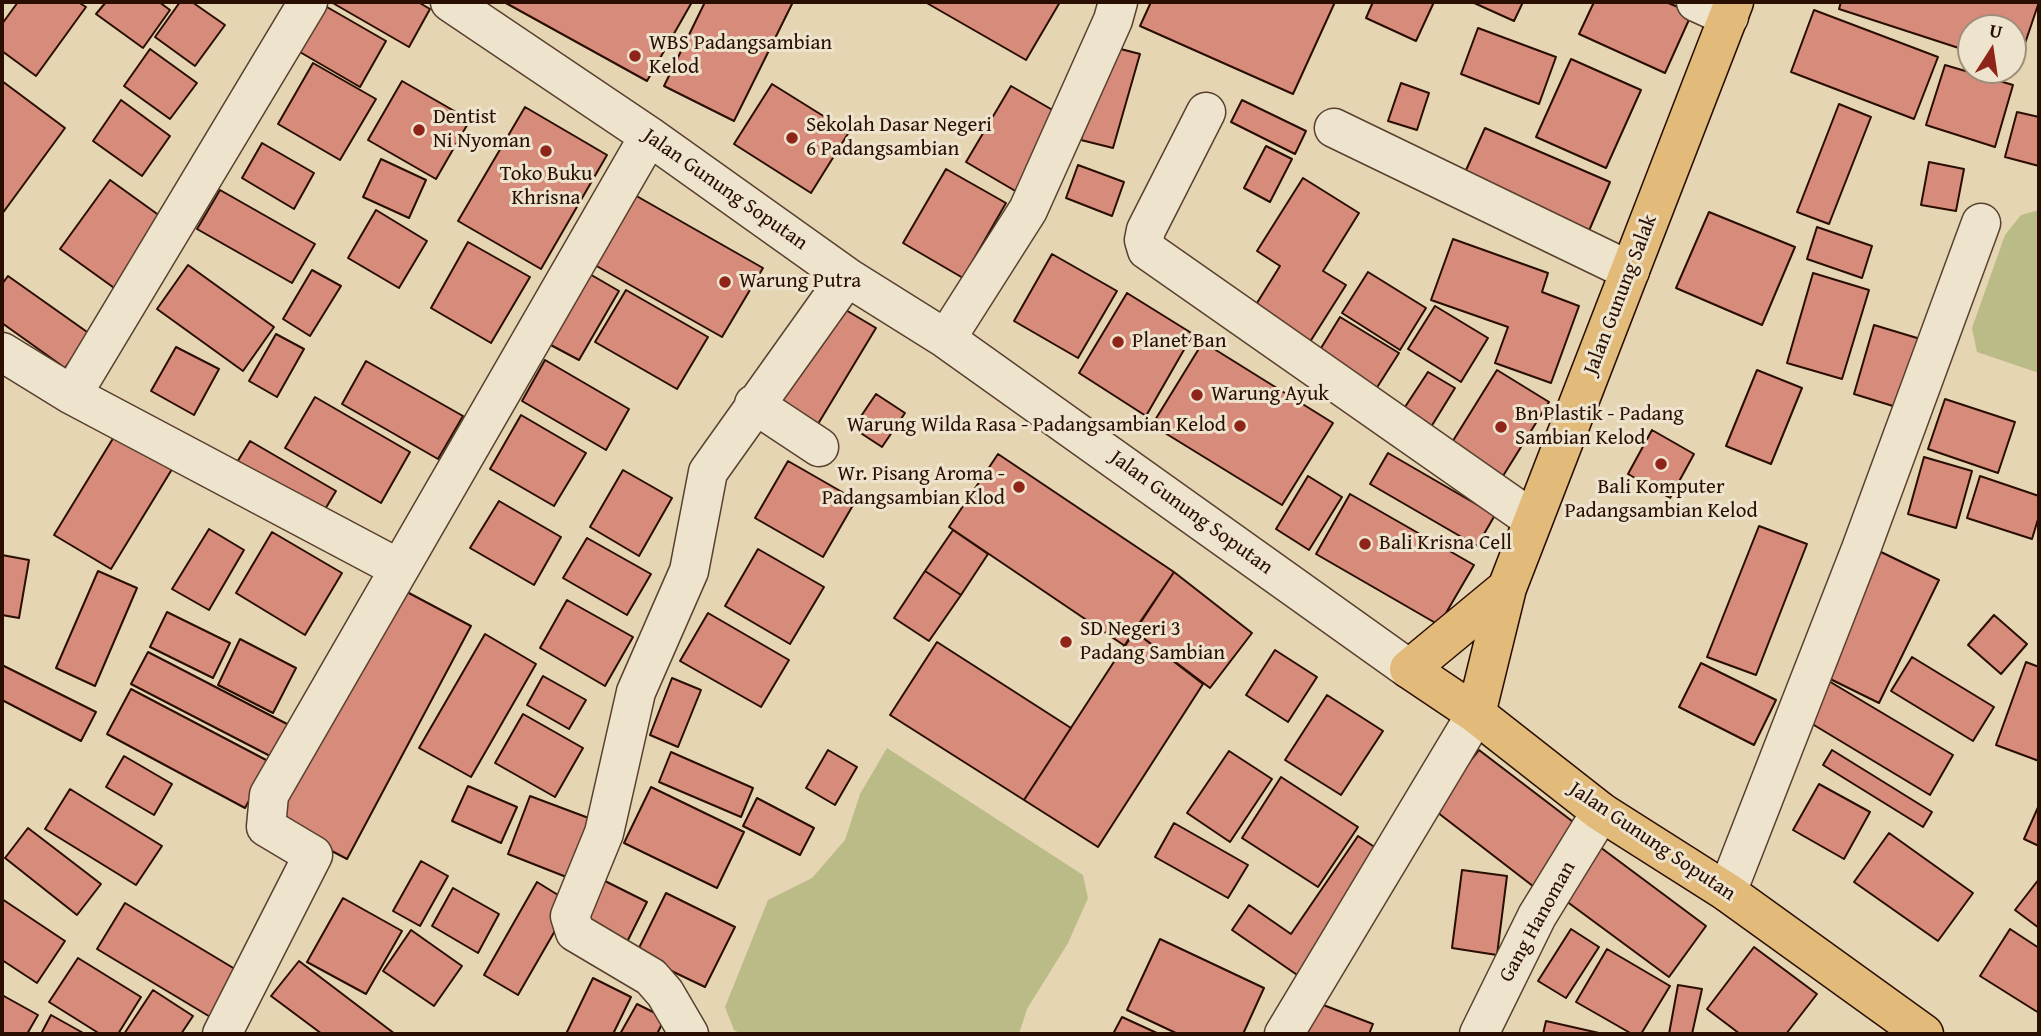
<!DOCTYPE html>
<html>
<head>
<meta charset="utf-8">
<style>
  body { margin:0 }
  #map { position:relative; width:2041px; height:1036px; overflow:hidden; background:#e5d5b3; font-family:"Gentium Book Plus",serif }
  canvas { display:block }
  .frame { position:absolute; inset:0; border:4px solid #290e01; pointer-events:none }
  .north { position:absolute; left:1957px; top:14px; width:70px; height:70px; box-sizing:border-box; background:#eee4ce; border:2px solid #9f8e7c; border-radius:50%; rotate:12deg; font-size:19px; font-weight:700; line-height:28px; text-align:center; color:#290e01 }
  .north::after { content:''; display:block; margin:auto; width:24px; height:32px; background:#8f2418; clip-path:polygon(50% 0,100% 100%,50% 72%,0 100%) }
</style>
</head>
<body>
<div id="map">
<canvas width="2041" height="1036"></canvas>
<div class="frame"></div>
<div class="north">U</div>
</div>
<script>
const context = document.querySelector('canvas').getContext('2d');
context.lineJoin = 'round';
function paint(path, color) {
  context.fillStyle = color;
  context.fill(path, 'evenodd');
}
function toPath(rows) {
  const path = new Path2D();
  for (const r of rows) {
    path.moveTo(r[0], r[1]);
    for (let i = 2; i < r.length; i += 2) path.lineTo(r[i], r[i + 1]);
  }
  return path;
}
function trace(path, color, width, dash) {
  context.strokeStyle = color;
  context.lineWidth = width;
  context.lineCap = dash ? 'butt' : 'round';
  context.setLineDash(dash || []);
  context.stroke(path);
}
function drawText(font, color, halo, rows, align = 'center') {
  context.font = font + ' "Gentium Book Plus",serif';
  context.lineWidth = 6;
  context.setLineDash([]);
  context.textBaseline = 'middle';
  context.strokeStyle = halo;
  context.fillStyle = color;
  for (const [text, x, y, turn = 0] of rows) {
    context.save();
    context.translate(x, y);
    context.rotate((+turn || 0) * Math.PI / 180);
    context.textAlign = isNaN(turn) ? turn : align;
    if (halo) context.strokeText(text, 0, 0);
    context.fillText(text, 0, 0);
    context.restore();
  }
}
paint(toPath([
  [2039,210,2039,373,1977,352,1972,328,2005,235,2021,215],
  [887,748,1083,875,1088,898,1068,943,1027,1009,1019,1034,741,1034,734,1030,725,1007,768,900,812,878,845,840,860,794]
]), '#bb8');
const building = toPath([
  [18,2,78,2,86,7,36,76,2,51,2,24,18,2],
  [106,2,159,2,170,10,143,48,96,14,106,2],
  [180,2,192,2,225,25,195,66,155,37,180,2],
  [331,2,418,2,430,9,409,47,331,2],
  [504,2,692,2,647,81,504,2],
  [705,2,793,2,734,121,664,86,705,2],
  [925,2,1060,2,1026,60,925,2],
  [1151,2,1335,2,1293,94,1140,26,1151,2],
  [1373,2,1434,2,1416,41,1366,18,1373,2],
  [1472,2,1523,2,1514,21,1472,2],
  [1594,2,1666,2,1692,13,1665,73,1579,34,1594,2],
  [1841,2,2039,2,2017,67,2013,66,2013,28,1971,28,1971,52,1839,9,1841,2],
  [320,3,386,41,360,87,293,48,320,3],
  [1814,10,1938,57,1914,119,1791,72,1814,10],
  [1478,28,1556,57,1539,104,1461,74,1478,28],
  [1109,46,1140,54,1113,148,1081,140,1109,46],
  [150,49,197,83,170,119,124,86,150,49],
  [1571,59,1641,90,1606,168,1536,137,1571,59],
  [313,63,376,99,340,160,278,124,313,63],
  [1945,65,2013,85,1995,147,1926,125,1945,65],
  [2,81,65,128,2,214,2,81],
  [402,81,470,120,436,179,368,140,402,81],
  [1401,83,1429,93,1417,130,1388,121,1401,83],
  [772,84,849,132,811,193,734,144,772,84],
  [1011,86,1063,116,1017,192,966,162,1011,86],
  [121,100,170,136,142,176,93,141,121,100],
  [1242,100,1306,131,1295,154,1231,122,1242,100],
  [1839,104,1871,117,1829,224,1797,212,1839,104],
  [525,107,607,155,541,269,458,221,525,107],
  [2017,112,2039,117,2039,166,2005,157,2017,112],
  [1485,128,1610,182,1588,233,1462,179,1485,128],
  [262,143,314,173,294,209,242,178,262,143],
  [1266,146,1292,159,1270,202,1244,188,1266,146],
  [381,159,426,180,409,218,363,197,381,159],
  [1929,162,1964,169,1956,211,1921,205,1929,162],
  [1078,165,1124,182,1112,216,1066,198,1078,165],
  [946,169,1006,203,963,278,903,243,946,169],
  [1303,178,1359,213,1323,271,1346,285,1308,345,1252,311,1280,266,1257,251,1303,178],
  [110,180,167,221,117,290,60,249,110,180],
  [220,190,315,244,292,283,197,229,220,190],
  [633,194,763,268,722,337,593,264,633,194],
  [376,210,427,241,399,288,348,258,376,210],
  [1709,212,1795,247,1762,325,1676,288,1709,212],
  [1817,227,1872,246,1862,278,1807,259,1817,227],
  [1453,239,1548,273,1542,292,1579,306,1551,383,1495,363,1508,327,1431,300,1453,239],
  [468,242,530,277,491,343,431,308,468,242],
  [1052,254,1117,291,1078,358,1014,321,1052,254],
  [188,265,274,327,243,371,157,309,188,265],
  [312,270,341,286,310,336,283,319,312,270],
  [1368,272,1426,308,1400,350,1342,313,1368,272],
  [588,273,619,291,579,360,547,343,588,273],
  [1813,273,1869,290,1842,379,1787,363,1813,273],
  [8,276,90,334,65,368,2,323,2,284,8,276],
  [626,290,708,337,677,389,595,342,626,290],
  [1127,293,1193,334,1146,416,1079,373,1127,293],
  [839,306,876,328,818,424,781,402,839,306],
  [1435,306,1488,338,1461,382,1408,349,1435,306],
  [1340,317,1399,353,1376,389,1318,353,1340,317],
  [1874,325,1927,341,1906,410,1854,394,1874,325],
  [276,334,304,349,277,397,249,381,276,334],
  [1203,342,1333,423,1282,505,1152,425,1203,342],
  [176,347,219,369,194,415,151,391,176,347],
  [545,360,629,409,606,450,522,401,545,360],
  [366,361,463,416,438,459,342,404,366,361],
  [1497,370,1549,402,1498,484,1446,452,1497,370],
  [1757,370,1802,388,1771,464,1726,446,1757,370],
  [1428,372,1455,388,1431,427,1403,410,1428,372],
  [876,394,905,413,882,447,853,428,876,394],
  [315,397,410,452,381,503,285,448,315,397],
  [1945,399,2015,422,1998,473,1928,449,1945,399],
  [521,415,586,453,554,506,490,469,521,415],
  [120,427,177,461,111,569,54,535,120,427],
  [1652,430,1694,454,1670,498,1628,474,1652,430],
  [250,441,336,491,318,521,231,472,250,441],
  [1388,453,1495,515,1477,546,1370,484,1388,453],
  [998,454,1174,572,1125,646,949,527,998,454],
  [1924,457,1972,471,1956,528,1908,514,1924,457],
  [788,461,856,500,823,557,755,518,788,461],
  [623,470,672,498,639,556,590,527,623,470],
  [1308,476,1342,497,1309,550,1276,529,1308,476],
  [1980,476,2039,496,2039,516,2032,539,1967,518,1980,476],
  [1350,494,1474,565,1439,625,1316,554,1350,494],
  [499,501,561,537,534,585,470,548,499,501],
  [1759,526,1807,544,1756,675,1707,657,1759,526],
  [209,529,244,550,209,610,172,589,209,529],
  [953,530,988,554,961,595,925,571,953,530],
  [272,532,342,573,305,635,236,593,272,532],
  [587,538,651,574,627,615,563,578,587,538],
  [758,549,824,587,790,644,725,606,758,549],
  [1881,552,1939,580,1879,703,1820,674,1881,552],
  [2,555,29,560,19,618,2,615,2,555],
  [98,571,137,588,95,686,56,668,98,571],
  [925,571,961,595,929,641,894,618,925,571],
  [1174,572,1252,633,1210,688,1134,631,1174,572],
  [392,584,471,626,347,859,269,818,392,584],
  [567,600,633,637,605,686,540,648,567,600],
  [167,612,230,643,213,678,150,647,167,612],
  [708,613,789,660,761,707,680,661,708,613],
  [1994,615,2027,644,2001,674,1968,645,1994,615],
  [1134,631,1203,684,1098,847,1024,800,1134,631],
  [485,634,536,664,471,777,419,748,485,634],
  [240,639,296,668,273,713,218,685,240,639],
  [937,642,1071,728,1024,800,890,715,937,642],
  [1275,650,1317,677,1288,722,1246,695,1275,650],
  [148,652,289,725,272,757,131,684,148,652],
  [1912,657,1994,707,1973,741,1891,691,1912,657],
  [2026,662,2039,667,2039,761,1996,745,2026,662],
  [1701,663,1776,700,1754,745,1679,707,1701,663],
  [2,665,96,712,81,741,2,700,2,665],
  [543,676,586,700,569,729,527,705,543,676],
  [1822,677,1953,755,1930,795,1799,716,1822,677],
  [672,678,701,690,678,747,650,735,672,678],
  [131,689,270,762,245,808,107,734,131,689],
  [1327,695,1383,731,1341,795,1285,760,1327,695],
  [523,714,583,748,555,797,495,763,523,714],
  [828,750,857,767,835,805,806,788,828,750],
  [1479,750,1585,831,1538,890,1433,809,1479,750],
  [1832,750,1932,812,1923,827,1823,765,1832,750],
  [1229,751,1272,779,1230,842,1187,813,1229,751],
  [671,752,753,788,741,817,659,782,671,752],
  [124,756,172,784,154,815,106,787,124,756],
  [1281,777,1358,827,1318,887,1242,838,1281,777],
  [1819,784,1870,812,1844,859,1793,830,1819,784],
  [468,786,517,807,501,843,452,821,468,786],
  [651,787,744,832,717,888,624,843,651,787],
  [70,789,162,846,136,885,45,829,70,789],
  [530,796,602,823,579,882,508,854,530,796],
  [757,798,814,828,800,855,743,826,757,798],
  [2039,805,2039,846,2024,839,2039,805],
  [1174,823,1248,865,1228,898,1155,857,1174,823],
  [28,828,101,884,77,915,5,858,28,828],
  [1889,833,1973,893,1938,941,1854,882,1889,833],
  [1358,836,1388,856,1303,979,1232,930,1249,905,1291,934,1358,836],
  [1600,847,1706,926,1669,977,1562,898,1600,847],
  [421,861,448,876,420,926,393,911,421,861],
  [1462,870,1507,876,1497,955,1452,948,1462,870],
  [2039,879,2039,928,2015,910,2039,879],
  [603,880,647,902,625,946,581,925,603,880],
  [537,882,571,903,518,995,484,975,537,882],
  [453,888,499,914,478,953,432,926,453,888],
  [666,893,735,927,705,987,636,954,666,893],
  [343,898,402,931,366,994,307,962,343,898],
  [2,899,65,941,37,983,2,960,2,899],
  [125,903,240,972,212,1018,97,949,125,903],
  [1571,929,1599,947,1566,998,1538,981,1571,929],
  [2010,929,2039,948,2039,1013,1980,976,2010,929],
  [411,930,462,966,434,1006,383,971,411,930],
  [1160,939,1264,988,1243,1034,1178,1034,1127,1010,1160,939],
  [1754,947,1817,994,1786,1034,1740,1034,1707,1009,1754,947],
  [1607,949,1670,986,1641,1034,1632,1034,1576,1002,1607,949],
  [78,958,141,997,118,1034,100,1034,49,1002,78,958],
  [299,961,395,1034,322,1034,271,996,299,961],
  [593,978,631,997,613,1034,566,1034,593,978],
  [1678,985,1702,989,1692,1034,1669,1034,1678,985],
  [153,990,193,1016,181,1034,124,1034,153,990],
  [2,995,38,1015,27,1034,2,1034,2,995],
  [1318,1003,1373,1024,1369,1034,1306,1034,1318,1003],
  [637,1004,665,1018,657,1034,620,1034,637,1004],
  [51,1015,85,1034,41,1034,51,1015],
  [1122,1017,1159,1034,1113,1034,1122,1017],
  [1546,1021,1599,1033,1599,1034,1543,1034,1546,1021]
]);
paint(building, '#d78b7b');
trace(building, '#290e01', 2);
const minor = toPath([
  [450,2,649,136,847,277,946,339,1409,669],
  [1696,2,1729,17],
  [1206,112,1146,230,1144,240,1147,250,1533,520],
  [1334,128,1630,271],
  [946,339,1028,210,1113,20,1118,2],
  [2,352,72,395,398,568],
  [72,395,308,2],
  [754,404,819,447],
  [1727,892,1861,549,1981,223],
  [222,1034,313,855,266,827,269,795,649,136],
  [689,1034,665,993,651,977,575,932,570,916,604,833,636,692,689,571,708,472,847,277],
  [1284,1034,1476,714],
  [1479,1034,1537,916,1601,812]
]);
const major = toPath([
  [1507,588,1409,669,1476,714,1601,812,1727,892,1924,1034],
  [1476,714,1507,588,1734,2]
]);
trace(minor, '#58402e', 41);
trace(major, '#290e01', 41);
trace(minor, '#eee4ce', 38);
trace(major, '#e2ba7a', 38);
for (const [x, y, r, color] of [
  [635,56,7,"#8f2418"],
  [419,130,7,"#8f2418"],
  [792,138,7,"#8f2418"],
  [546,151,7,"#8f2418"],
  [725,282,7,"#8f2418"],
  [1118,342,7,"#8f2418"],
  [1197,395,7,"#8f2418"],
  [1240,426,7,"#8f2418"],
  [1501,427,7,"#8f2418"],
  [1661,464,7,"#8f2418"],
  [1019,487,7,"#8f2418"],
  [1365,544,7,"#8f2418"],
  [1066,642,7,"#8f2418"]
]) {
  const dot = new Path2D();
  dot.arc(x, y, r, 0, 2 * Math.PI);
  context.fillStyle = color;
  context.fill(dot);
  trace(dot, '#eee4ce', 2.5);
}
drawText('21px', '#290e01', '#eee4ce', [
  ["WBS Padangsambian",649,44],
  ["Kelod",649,68],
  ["Dentist",433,118],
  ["Ni Nyoman",433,142],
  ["Sekolah Dasar Negeri",806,126],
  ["6 Padangsambian",806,150],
  ["Toko Buku",546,175,"center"],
  ["Khrisna",546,199,"center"],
  ["Warung Putra",739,282],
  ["Planet Ban",1132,342],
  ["Warung Ayuk",1211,395],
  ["Bn Plastik - Padang",1515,415],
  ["Sambian Kelod",1515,439],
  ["Warung Wilda Rasa - Padangsambian Kelod",1226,426,"right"],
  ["Wr. Pisang Aroma -",1005,475,"right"],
  ["Padangsambian Klod",1005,499,"right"],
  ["Bali Komputer",1661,488,"center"],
  ["Padangsambian Kelod",1661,512,"center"],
  ["Bali Krisna Cell",1379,544],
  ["SD Negeri 3",1080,630],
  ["Padang Sambian",1080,654]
], 'left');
drawText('21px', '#290e01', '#eee4ce', [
  ["Jalan Gunung Soputan",725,190,35],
  ["Jalan Gunung Salak",1621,295,-69],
  ["Jalan Gunung Soputan",1191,513,36],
  ["Jalan Gunung Soputan",1652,842,34],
  ["Gang Hanoman",1538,922,-61]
]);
</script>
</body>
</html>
